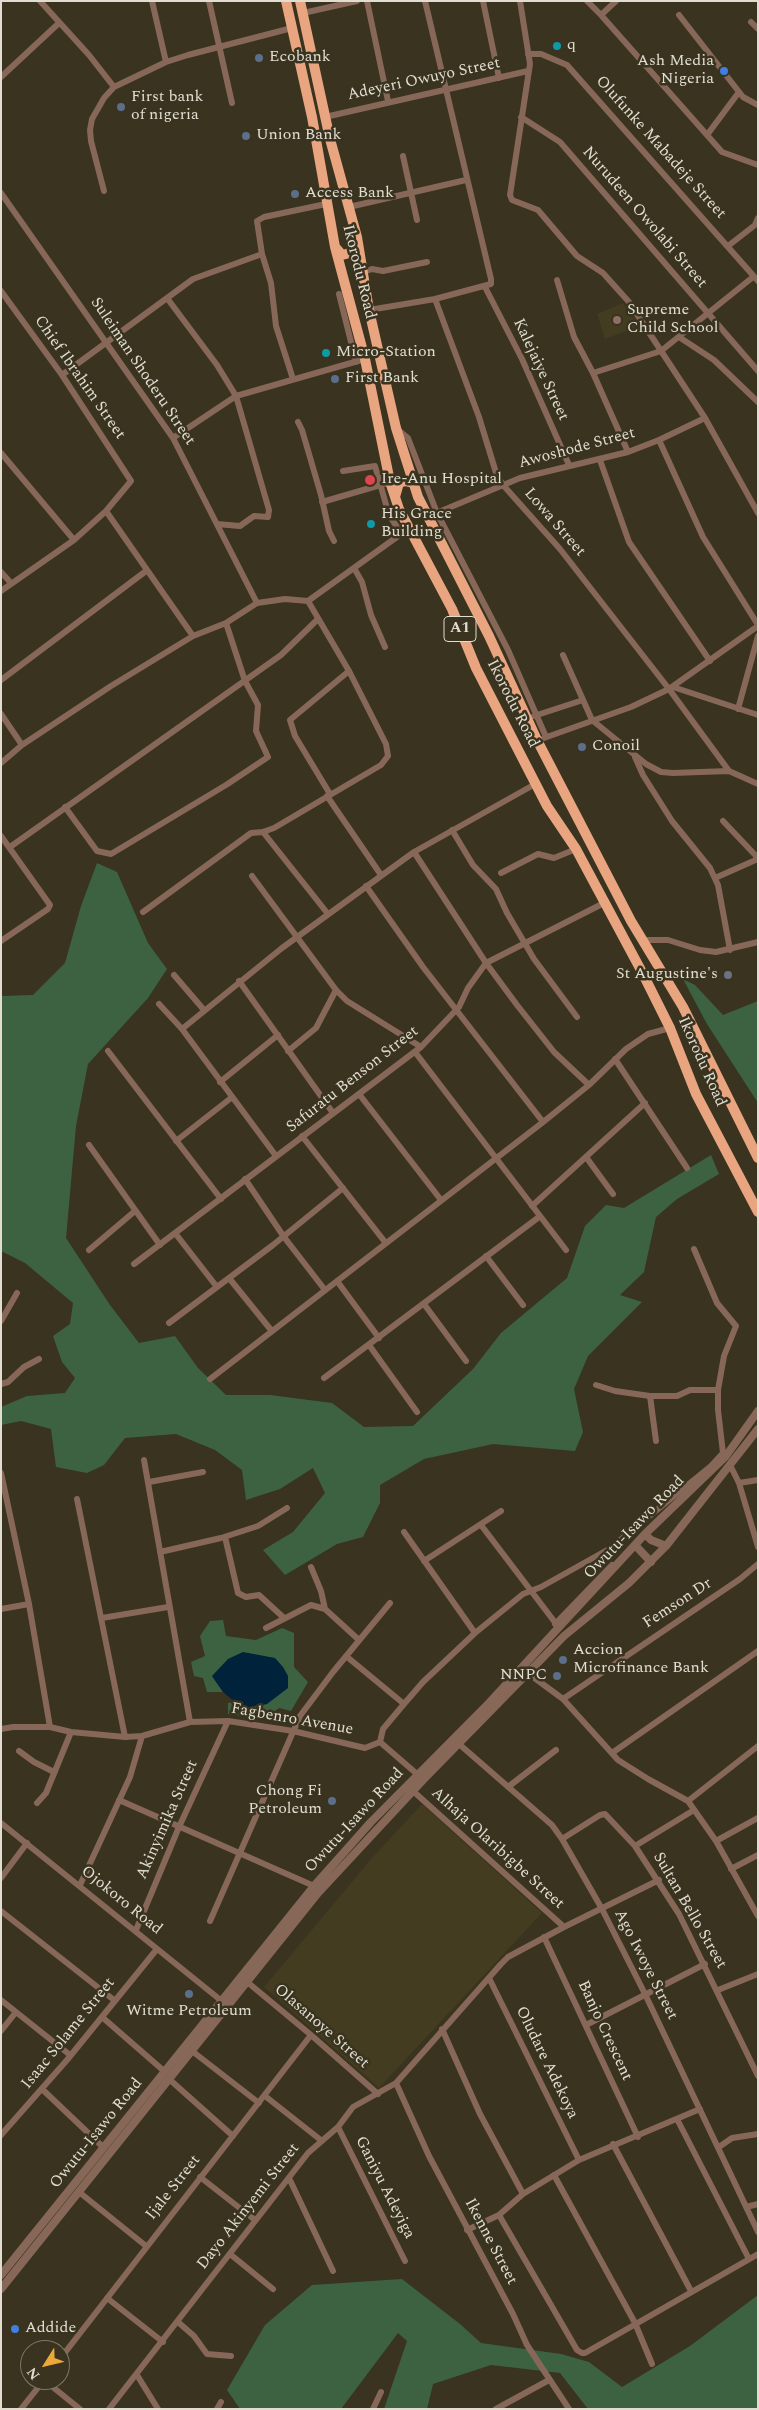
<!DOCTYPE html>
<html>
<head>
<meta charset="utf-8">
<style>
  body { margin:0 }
  #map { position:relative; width:759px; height:2410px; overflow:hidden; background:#39331f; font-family:Spectral,serif }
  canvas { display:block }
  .frame { position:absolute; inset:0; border:2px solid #e1ded1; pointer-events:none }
  .north { position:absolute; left:20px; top:2340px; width:50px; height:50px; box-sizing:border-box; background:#39331f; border:1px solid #7c7766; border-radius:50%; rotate:234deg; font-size:14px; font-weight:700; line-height:20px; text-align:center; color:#e1ded1 }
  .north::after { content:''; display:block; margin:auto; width:18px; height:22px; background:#eda83b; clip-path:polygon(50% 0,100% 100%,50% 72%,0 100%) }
</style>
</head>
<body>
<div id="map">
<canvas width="759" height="2410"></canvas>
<div class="frame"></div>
<div class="north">N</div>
</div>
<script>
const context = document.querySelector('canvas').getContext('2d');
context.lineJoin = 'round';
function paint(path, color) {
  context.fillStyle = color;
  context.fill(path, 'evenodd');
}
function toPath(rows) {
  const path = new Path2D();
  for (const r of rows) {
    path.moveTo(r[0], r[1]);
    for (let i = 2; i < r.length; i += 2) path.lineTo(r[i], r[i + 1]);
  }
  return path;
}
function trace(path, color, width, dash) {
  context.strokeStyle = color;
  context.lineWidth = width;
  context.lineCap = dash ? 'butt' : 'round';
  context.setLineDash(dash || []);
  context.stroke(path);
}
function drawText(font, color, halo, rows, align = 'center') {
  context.font = font + ' Spectral,serif';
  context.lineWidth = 5;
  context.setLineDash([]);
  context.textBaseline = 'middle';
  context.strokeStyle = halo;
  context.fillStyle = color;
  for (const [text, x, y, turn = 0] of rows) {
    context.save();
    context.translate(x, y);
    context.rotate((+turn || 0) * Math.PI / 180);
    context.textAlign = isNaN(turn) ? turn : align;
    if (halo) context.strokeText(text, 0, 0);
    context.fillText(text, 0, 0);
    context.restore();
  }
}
paint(toPath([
  [623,303,640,326,605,339,597,314],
  [422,1804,542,1913,379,2088,264,1987,371,1859]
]), '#433c20');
paint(toPath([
  [97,863,117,872,148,943,167,969,148,998,88,1064,76,1126,66,1238,110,1305,139,1343,175,1336,198,1368,226,1395,270,1395,332,1403,364,1427,413,1426,473,1369,501,1333,567,1278,585,1226,606,1205,624,1208,711,1155,719,1174,677,1199,656,1217,644,1272,620,1295,642,1302,588,1356,574,1389,583,1432,575,1451,493,1444,424,1459,380,1485,380,1503,363,1537,337,1544,285,1575,263,1550,293,1532,325,1493,313,1468,280,1489,246,1500,242,1470,215,1450,176,1434,125,1438,104,1465,87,1473,56,1467,51,1429,21,1421,1,1425,1,1407,27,1396,65,1393,75,1378,62,1362,53,1336,70,1324,73,1303,25,1263,1,1251,1,996,33,995,65,963,81,906],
  [683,979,695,985,723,1015,758,1001,758,1103,707,1024],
  [223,1620,226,1636,256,1640,282,1628,294,1633,294,1667,308,1682,291,1711,279,1708,265,1719,228,1714,228,1703,235,1702,245,1708,267,1704,212,1676,223,1692,207,1692,203,1678,194,1676,191,1662,205,1656,200,1636,210,1621],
  [402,2279,460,2324,481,2343,561,2354,589,2362,622,2387,690,2346,758,2295,758,2409,588,2409,560,2373,491,2365,433,2384,427,2409,384,2409,407,2341,398,2333,341,2409,240,2409,227,2390,265,2325,312,2285]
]), '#3d6242');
paint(toPath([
  [243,1652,275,1658,283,1667,288,1676,288,1688,267,1704,245,1708,235,1702,223,1692,212,1676,228,1659]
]), '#00223a');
trace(toPath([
  [40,1,89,55,114,87],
  [152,1,166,62],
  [209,1,232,103],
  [367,1,388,101],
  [483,1,499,78],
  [520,1,530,64,510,195,512,200,538,210,577,256,603,273,629,302,705,418,758,513],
  [587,1,601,15,722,152,758,165],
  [303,13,357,1],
  [601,15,616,1],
  [679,15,743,97,758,105],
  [751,22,758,29],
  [528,54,541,54,567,65,758,281],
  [1,77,59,23],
  [325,117,528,71],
  [521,117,560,142,758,371],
  [707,135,739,92],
  [403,156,417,220],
  [104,191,91,141,90,130,92,119,104,98,114,87,166,62,188,55,292,28],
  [1,193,173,438,257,603],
  [349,207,466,180],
  [728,246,755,225,758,218],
  [363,272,372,269,383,271,427,262],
  [557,280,574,337,593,373,628,452],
  [485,287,522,359,569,465],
  [1,291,62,375,131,481,106,511,74,540,1,591],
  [339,294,356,362],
  [167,298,217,365,236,396,269,510,268,517,254,516,240,526,217,524],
  [435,299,479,417,497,476,503,485,560,549,669,689,729,771],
  [369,310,435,299,491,284,491,279,425,1],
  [679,337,714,360,758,402],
  [593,373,661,351,753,277],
  [62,375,193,279,262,254],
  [293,379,276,326,271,283,262,254,257,221,264,217,326,204],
  [298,422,302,430,321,495,329,531,334,541],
  [397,429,408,438,437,513,508,650,546,737],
  [173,438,236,396,365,359],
  [659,440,703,537,758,625],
  [1,453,74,540],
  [600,460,629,542,710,661],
  [343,471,375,466,389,515,401,533],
  [322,502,384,484],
  [106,511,193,636],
  [434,514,520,478,628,452,659,440,705,418],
  [354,568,362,582,371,615,385,647],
  [1,572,11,583],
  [563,655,592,720,646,764,661,772,673,773,729,771,758,784],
  [1,680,146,571],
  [673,687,758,715],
  [738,709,758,636],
  [1,714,22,745],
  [534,716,583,700],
  [544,738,631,707,669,689,758,626],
  [635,757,643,775,672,821,710,868,718,885,730,950],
  [1,763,22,745,111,686,193,636,226,623,257,603,285,599,308,601,408,529],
  [330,794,295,736,290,720,349,671],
  [327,796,381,875],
  [65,807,97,851,111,854,226,785,268,757,256,731,258,705,245,681,226,623],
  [723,821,758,858],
  [452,830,473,865,496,889,507,913,534,959,577,1017],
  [263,832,328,914],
  [1,836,50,905,48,909,1,941],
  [10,847,281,655,318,619],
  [414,852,486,963,517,1005,554,1052,589,1085],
  [501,873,538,854,554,858,576,849],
  [252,876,336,990,347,1001,421,1047],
  [715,878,758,859],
  [366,886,423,967,543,1122],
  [143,912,251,833,263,832,274,828,381,765,388,756,386,744,349,671,308,601],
  [642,940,668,940,700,950,716,952,758,942],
  [174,975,204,1010],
  [239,981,333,1113],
  [159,1004,182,1029,276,1156],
  [182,1029,282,948,414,852,537,783],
  [108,1051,221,1199],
  [288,1051,316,1028,336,990],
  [415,1052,566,1250],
  [615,1059,687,1168],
  [220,1082,278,1035],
  [359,1094,441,1200],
  [302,1136,385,1242],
  [176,1141,231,1098],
  [89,1145,160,1245],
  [586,1157,613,1194],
  [245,1179,284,1237,325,1290],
  [532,1206,645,1103],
  [175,1233,217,1287],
  [694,1249,717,1303,736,1326,724,1356,718,1390,718,1410,723,1453,724,1455],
  [89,1250,135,1211],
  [486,1256,523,1305],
  [134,1264,421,1047,459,1007,468,988,486,963,606,902],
  [229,1278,271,1330],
  [337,1281,379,1338],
  [424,1304,466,1361],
  [1,1321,17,1293],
  [169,1323,273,1245,343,1188],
  [369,1345,417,1412],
  [324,1378,539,1217],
  [210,1379,543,1122,589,1085,626,1049,648,1034,670,1028],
  [1,1384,8,1382,24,1367,39,1359],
  [596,1385,615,1391,650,1396,677,1396,690,1390,718,1390],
  [650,1396,656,1441],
  [144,1460,190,1722],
  [730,1465,739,1483,758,1547],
  [1,1473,29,1604,50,1727],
  [149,1482,203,1472],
  [739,1483,758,1480],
  [77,1499,125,1737],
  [481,1525,557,1625],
  [404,1532,475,1633],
  [225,1537,238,1593,246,1597,259,1595,284,1618],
  [160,1552,221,1538,258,1526,287,1508],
  [424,1561,501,1511],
  [311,1567,321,1591,325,1609],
  [1,1609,29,1604],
  [102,1618,168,1607],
  [555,1624,612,1565],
  [266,1628,311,1605,325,1609,359,1640],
  [346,1656,404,1704],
  [529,1674,563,1699,618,1760,648,1779,688,1801,716,1841,758,1916],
  [563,1699,740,1579,758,1564],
  [1,1729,13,1727,50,1727,71,1732,125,1737,142,1736,190,1722,228,1721,293,1731,365,1748,380,1742,417,1774],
  [380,1742,383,1729,404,1704,423,1682,475,1633,523,1594,541,1587,609,1549,711,1466,723,1453],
  [459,1744,552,1825,562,1839,602,1909,645,1994,758,2232],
  [19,1751,34,1762,54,1772],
  [612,1753,758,1651],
  [508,1787,556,1750],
  [413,1791,564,1927],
  [119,1800,314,1886],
  [688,1801,758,1746],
  [37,1803,46,1793,71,1732],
  [1,1823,223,2002],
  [562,1839,600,1815,605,1814,635,1846,679,1914,758,2076],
  [716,1841,758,1818],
  [635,1846,694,1810],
  [731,1869,758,1855],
  [1,1878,27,1843],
  [80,1885,130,1777,142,1736],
  [1,1911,114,2000],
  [210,1921,300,1716,333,1672,390,1603],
  [136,1930,179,1827,228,1721],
  [544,1937,638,2137],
  [489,1978,579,2160],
  [246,1981,311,2035,378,2094],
  [718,1990,758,1974],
  [1,2000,70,2055],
  [102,2017,164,2071],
  [586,2025,705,1964],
  [442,2029,480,2114,523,2194],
  [1,2031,16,2012],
  [192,2051,259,2103],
  [169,2079,233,2136],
  [396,2083,429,2156,513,2314,527,2345,569,2409],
  [42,2089,104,2148],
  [265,2096,322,2141],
  [677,2119,749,2259],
  [338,2127,405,2261],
  [1,2135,67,2060,157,1949],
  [613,2144,691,2291],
  [719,2147,732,2138,758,2134],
  [554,2175,635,2323,652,2364],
  [200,2177,255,2220],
  [289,2178,333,2271],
  [79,2192,146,2246],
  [746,2207,758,2204],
  [499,2215,577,2350,582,2353,585,2353,758,2254],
  [467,2230,499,2215,523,2194,579,2160,700,2109],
  [230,2254,273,2289],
  [107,2298,163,2342],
  [178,2322,194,2336,207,2354,231,2356],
  [60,2359,311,2035],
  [137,2375,158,2409],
  [44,2380,80,2409],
  [21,2409,44,2380],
  [109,2409,308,2153,338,2127,353,2107,396,2083,501,1964,508,1957,564,1927,659,1880],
  [217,2409,221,2402],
  [373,2409,381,2392],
  [496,2409,549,2380]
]), '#876858', 6);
trace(toPath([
  [645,1534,651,1540,666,1546],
  [635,1545,651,1562],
  [1,2275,314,1886,371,1822,489,1703,645,1534,726,1456,758,1411],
  [1,2289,318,1893,423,1780,564,1636,629,1583,666,1546,758,1429]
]), '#876858', 8);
trace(toPath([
  [286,1,312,117,335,247,365,359,390,482,399,509,452,609,476,668,547,806,576,849,643,974,670,1028,696,1094,758,1212],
  [300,1,330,139,357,237,369,310,396,428,418,497,489,636,537,740,631,921,683,1007,758,1158],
  [336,248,342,255,350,253,357,240],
  [395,497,399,483,405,481,413,483]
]), '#e9a580', 10);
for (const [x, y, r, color] of [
  [557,46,5,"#0f9aa8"],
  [259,58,5,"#5c6f8a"],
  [724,71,5,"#3f7fe0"],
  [121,107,5,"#5c6f8a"],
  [246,136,5,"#5c6f8a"],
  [295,194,5,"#5c6f8a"],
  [617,320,5,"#8d6e63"],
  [326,353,5,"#0f9aa8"],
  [335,379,5,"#5c6f8a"],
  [370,480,6,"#e0444e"],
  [371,524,5,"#0f9aa8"],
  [582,747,5,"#5c6f8a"],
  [728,975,5,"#6b7280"],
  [563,1660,5,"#5c6f8a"],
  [557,1676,5,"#5c6f8a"],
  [332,1801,5,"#5c6f8a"],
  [189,1994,5,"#5c6f8a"],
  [15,2329,5,"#3f7fe0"]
]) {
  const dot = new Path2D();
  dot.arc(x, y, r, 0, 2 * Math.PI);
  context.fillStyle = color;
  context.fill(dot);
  trace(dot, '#39331f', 2);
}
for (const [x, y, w] of [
  [460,629,32]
]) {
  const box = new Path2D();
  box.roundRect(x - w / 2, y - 12.5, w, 25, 4);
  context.fillStyle = '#39331f';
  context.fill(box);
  trace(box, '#e1ded1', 1);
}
drawText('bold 15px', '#e1ded1', null, [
  ["A1",460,629]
]);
drawText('16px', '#e1ded1', '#39331f', [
  ["q",567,46],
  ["Ecobank",269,58],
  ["Ash Media",714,62,"right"],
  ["Nigeria",714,80,"right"],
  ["First bank",131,98],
  ["of nigeria",131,116],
  ["Union Bank",256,136],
  ["Access Bank",305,194],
  ["Supreme",627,311],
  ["Child School",627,329],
  ["Micro-Station",336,353],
  ["First Bank",345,379],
  ["Ire-Anu Hospital",381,480],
  ["His Grace",381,515],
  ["Building",381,533],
  ["Conoil",592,747],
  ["St Augustine's",718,975,"right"],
  ["Accion",573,1651],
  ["Microfinance Bank",573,1669],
  ["NNPC",547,1676,"right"],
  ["Chong Fi",322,1792,"right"],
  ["Petroleum",322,1810,"right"],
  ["Witme Petroleum",189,2012,"center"],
  ["Addide",25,2329]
], 'left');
drawText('16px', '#e1ded1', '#39331f', [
  ["Adeyeri Owuyo Street",424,80,-12],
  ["Olufunke Mabadeje Street",660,148,48],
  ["Nurudeen Owolabi Street",644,218,49],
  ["Ikorodu Road",358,272,76],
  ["Kalejaiye Street",540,370,65],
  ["Suleiman Shoderu Street",142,372,56],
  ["Chief Ibrahim Street",79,378,55],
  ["Awoshode Street",577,449,-15],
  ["Lowa Street",554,523,49],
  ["Ikorodu Road",512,704,63],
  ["Ikorodu Road",701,1062,66],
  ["Safuratu Benson Street",353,1080,-38],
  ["Owutu-Isawo Road",635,1528,-46],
  ["Femson Dr",678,1604,-33],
  ["Fagbenro Avenue",292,1720,10],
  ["Akinyimika Street",168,1820,-66],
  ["Owutu-Isawo Road",355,1821,-47],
  ["Alhaja Olaribigbe Street",497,1849,42],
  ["Ojokoro Road",121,1901,39],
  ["Sultan Bello Street",689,1911,60],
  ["Ago Iwoye Street",645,1965,63],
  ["Olasanoye Street",321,2027,41],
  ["Banjo Crescent",604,2031,65],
  ["Isaac Solame Street",69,2034,-51],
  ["Oludare Adekoya",546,2063,64],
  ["Owutu-Isawo Road",97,2134,-51],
  ["Ijale Street",174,2188,-52],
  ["Ganiyu Adeyiga",384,2188,63],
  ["Dayo Akinyemi Street",249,2207,-52],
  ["Ikenne Street",490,2242,62]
]);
</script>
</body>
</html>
